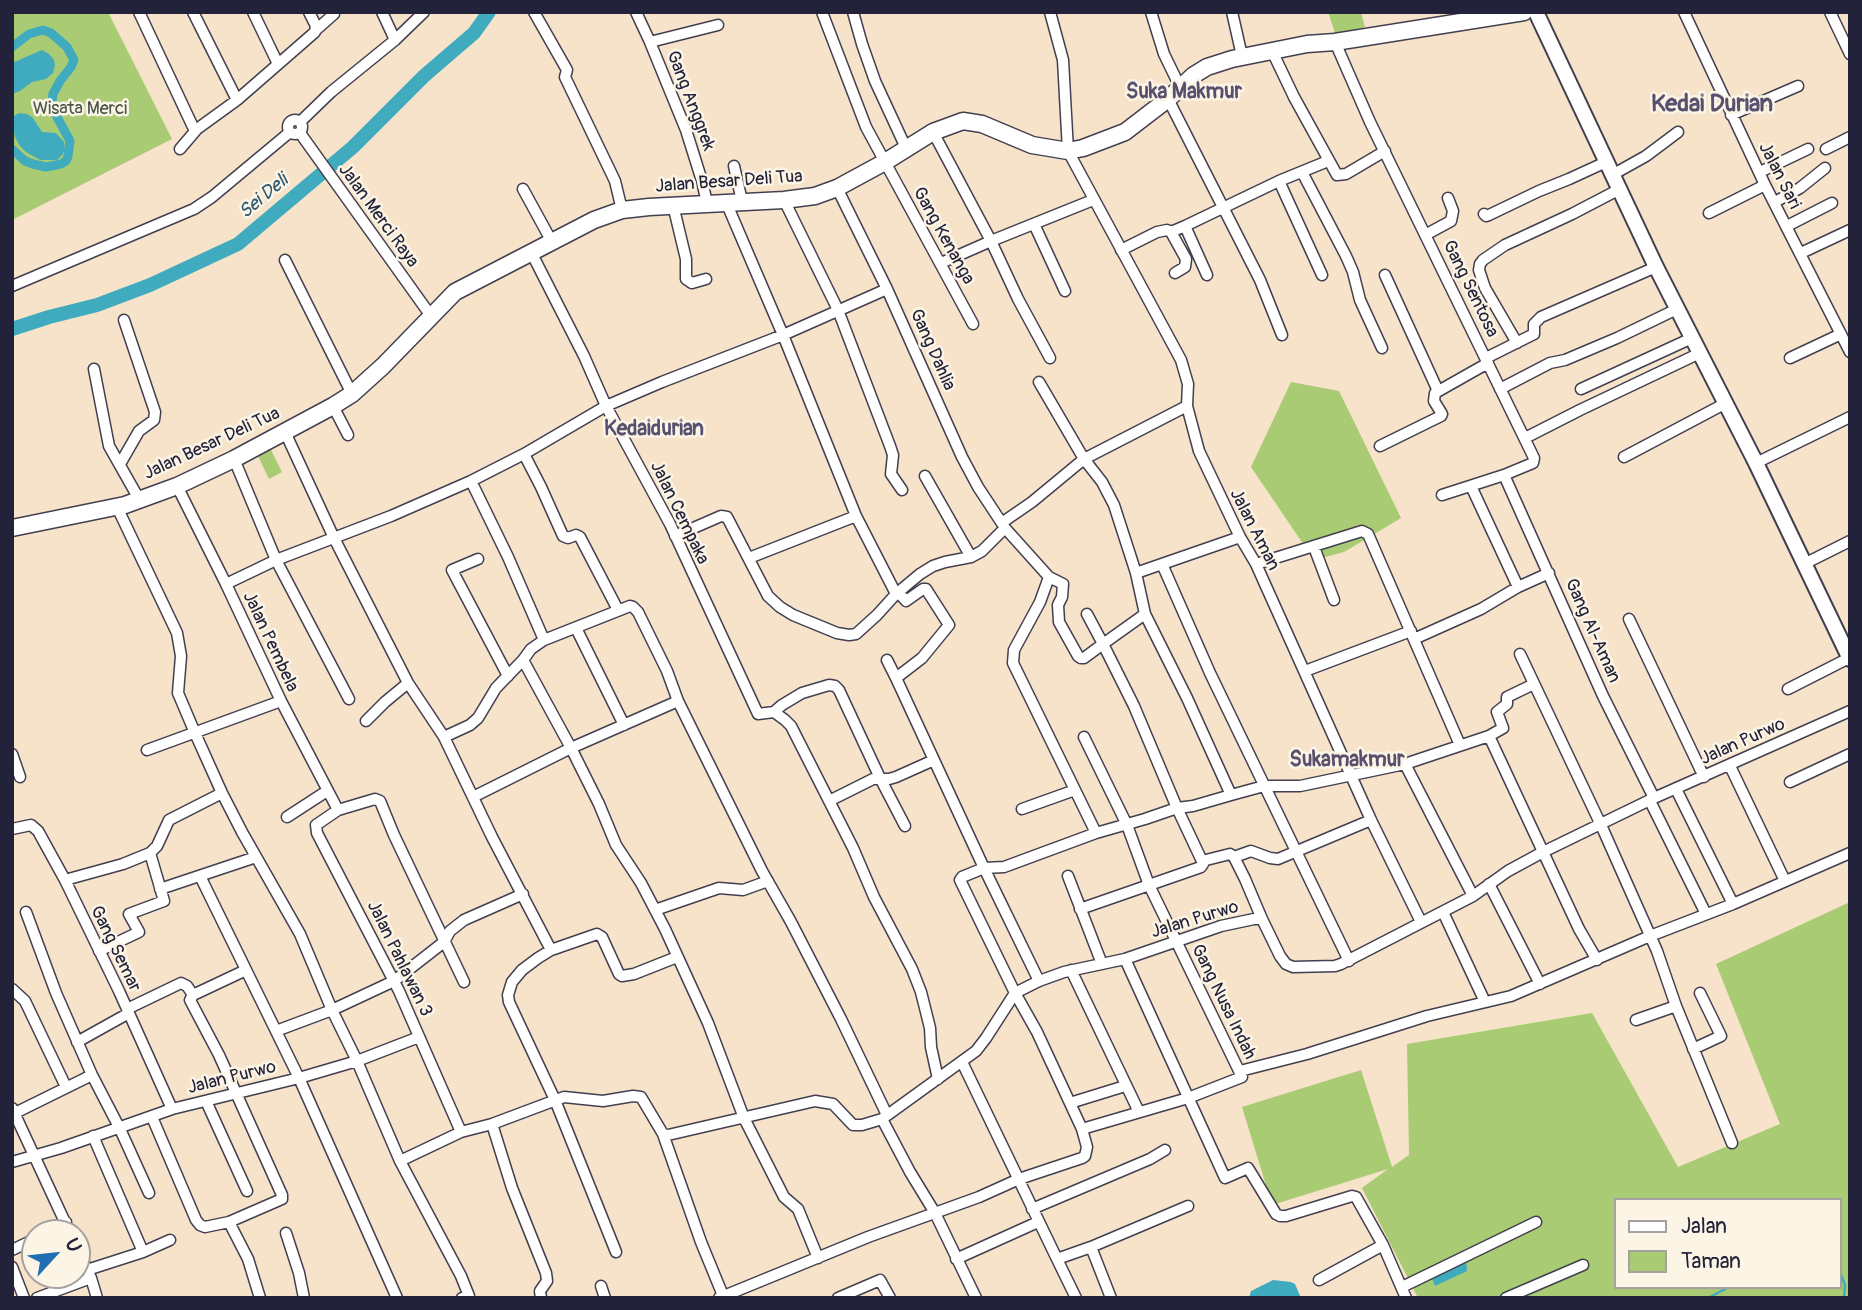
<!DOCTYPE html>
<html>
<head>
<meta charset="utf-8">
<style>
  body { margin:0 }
  #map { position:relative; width:1862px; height:1310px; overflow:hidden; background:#f6e3c9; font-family:Pangolin,sans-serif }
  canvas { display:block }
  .frame { position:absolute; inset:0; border:14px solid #22223b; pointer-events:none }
  .legend { position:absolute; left:1614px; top:1198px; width:228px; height:91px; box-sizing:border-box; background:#fcf5e5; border:2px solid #a5a1a1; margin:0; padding:9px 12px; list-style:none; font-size:21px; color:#22223b }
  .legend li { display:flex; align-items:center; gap:14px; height:35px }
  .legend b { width:35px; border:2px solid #a5a1a1 }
  .north { position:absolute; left:21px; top:1219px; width:70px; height:70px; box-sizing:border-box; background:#fcf5e5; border:2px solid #a5a1a1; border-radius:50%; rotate:63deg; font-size:19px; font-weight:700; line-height:28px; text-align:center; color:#22223b }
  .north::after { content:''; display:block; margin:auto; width:24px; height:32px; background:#1f6fb2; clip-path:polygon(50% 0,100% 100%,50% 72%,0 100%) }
</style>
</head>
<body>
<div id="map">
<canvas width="1862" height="1310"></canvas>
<div class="frame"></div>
<ul class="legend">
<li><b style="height:9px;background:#fff"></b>Jalan</li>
<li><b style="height:19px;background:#a8cb74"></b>Taman</li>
</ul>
<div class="north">U</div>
</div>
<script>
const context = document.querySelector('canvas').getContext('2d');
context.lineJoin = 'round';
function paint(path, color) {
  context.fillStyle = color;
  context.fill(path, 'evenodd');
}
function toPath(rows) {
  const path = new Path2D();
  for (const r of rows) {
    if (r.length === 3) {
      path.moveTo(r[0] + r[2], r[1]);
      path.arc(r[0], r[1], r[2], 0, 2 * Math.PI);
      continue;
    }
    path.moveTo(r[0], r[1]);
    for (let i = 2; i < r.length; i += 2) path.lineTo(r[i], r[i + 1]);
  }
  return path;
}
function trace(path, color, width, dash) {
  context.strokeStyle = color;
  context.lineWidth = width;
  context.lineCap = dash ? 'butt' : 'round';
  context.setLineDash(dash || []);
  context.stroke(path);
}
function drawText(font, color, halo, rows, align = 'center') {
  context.font = font + ' Pangolin,sans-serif';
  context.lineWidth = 5;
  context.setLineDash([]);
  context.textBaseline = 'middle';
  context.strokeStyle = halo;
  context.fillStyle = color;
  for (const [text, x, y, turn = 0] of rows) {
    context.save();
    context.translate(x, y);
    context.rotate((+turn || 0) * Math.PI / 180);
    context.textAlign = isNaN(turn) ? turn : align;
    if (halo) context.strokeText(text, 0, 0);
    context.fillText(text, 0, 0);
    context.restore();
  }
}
paint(toPath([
  [12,12,108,12,172,139,12,220],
  [1328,12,1361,12,1365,27,1336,36],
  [1291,382,1339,391,1401,518,1344,552,1314,560,1251,467],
  [270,448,282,472,269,479,257,454],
  [1850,902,1850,1298,1418,1298,1362,1188,1388,1169,1272,1205,1242,1107,1361,1070,1392,1167,1409,1155,1407,1044,1592,1013,1678,1167,1780,1124,1716,964],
  [1615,1200,1839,1200,1839,1287,1615,1287]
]), '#a8cb74');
paint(toPath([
  [42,50,49,54,54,60,55,65,53,73,46,79,32,82,20,91,12,94,12,63],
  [19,113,27,114,33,118,42,132,56,133,64,142,65,150,62,155,57,160,40,160,26,152,20,146,15,137,13,128,14,116],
  [1466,1259,1467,1271,1435,1286,1431,1275],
  [1273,1280,1291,1282,1295,1284,1301,1298,1249,1298,1251,1291]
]), '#40abbf');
trace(toPath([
  [1839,1270,1845,1285,1844,1298],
  [1708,1298,1729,1287]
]), '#40abbf', 2.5);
trace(toPath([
  [12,47,29,34,43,30,51,33,67,47,74,60,71,67,60,81,53,94,52,101,57,117,70,141,68,156,66,161,61,164,46,167,33,164,25,161,12,149]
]), '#40abbf', 9);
trace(toPath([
  [12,329,49,317,97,305,150,285,238,244,353,147,424,76,474,33,489,12]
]), '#40abbf', 14);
const street = toPath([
  [139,12,193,127,197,129,237,100,315,32,316,26,309,12],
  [193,12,237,100],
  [253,12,278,64],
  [382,12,395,40],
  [534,12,567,70,565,77,615,181,622,210],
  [636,12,650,42,686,130,702,181,707,203],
  [822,12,866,127,973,324],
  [853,12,862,44,875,81,906,148],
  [1050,12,1063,60,1068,151,1181,360,1188,384,1187,406,1199,451,1240,537,1256,564,1371,820,1421,922],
  [1151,12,1164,54,1180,87],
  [1232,12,1242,56],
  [1684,12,1765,185,1850,352],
  [1830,12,1850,54],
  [317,29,334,14],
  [650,42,718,25],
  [1335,42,1370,122,1534,458,1533,463,1504,475,1442,495],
  [1272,51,1294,97,1337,175,1346,174,1385,151],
  [1168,99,1260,280,1282,335],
  [1731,115,1798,86],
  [295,127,7],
  [300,122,331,92,395,40,424,12],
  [933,132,991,241,1018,299,1050,358],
  [300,133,431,316],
  [180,149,197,129],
  [1826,149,1850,137],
  [734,166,742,201],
  [1302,172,1346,256,1353,272,1360,300,1382,348],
  [1760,172,1808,149],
  [1612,175,1646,156,1678,132],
  [1279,181,1322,275],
  [837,188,887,289,962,457,978,487,1005,528,1049,577,1040,602,1014,650,1013,663,1096,833],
  [523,189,552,242],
  [784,200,838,310,890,446,893,455,891,474,902,490],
  [1775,202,1800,188,1825,168],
  [673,205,686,259,686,279,692,283,706,279],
  [1709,213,1765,185],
  [1484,214,1486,216,1489,215,1539,191,1569,179,1606,162],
  [1034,224,1065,291],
  [1185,226,1207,275],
  [1787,226,1832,203],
  [1171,232,1186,259,1185,267,1175,273],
  [1425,235,1451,221,1453,211,1448,198],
  [1121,250,1157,232,1167,230,1171,232,1185,226,1279,181,1328,161],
  [531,252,584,356,606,406,670,524,758,714,774,712,785,720,791,726,853,848,874,897,912,969,921,992,930,1028,931,1047,938,1079],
  [1801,253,1850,230],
  [285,260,352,394],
  [941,263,991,241,1093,200],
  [1385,275,1438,391],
  [12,286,194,209,212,197,290,132],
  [1517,343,1485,288,1479,270,1480,264,1483,260,1505,245,1572,214,1618,190],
  [1486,358,1534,334,1534,324,1541,317,1656,267],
  [1790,358,1841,334],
  [94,369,109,446,139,499],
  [1039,382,1084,459,1102,482,1114,505,1136,573,1145,614,1187,698,1231,795,1264,786,1300,786,1405,764,1489,736,1579,929,1597,960],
  [1500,389,1550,363,1565,360,1617,338,1677,309],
  [1581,389,1692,338],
  [333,406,348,435],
  [285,432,334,538,408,683,444,737,492,837,551,950],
  [1525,438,1580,410,1700,353],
  [1380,446,1441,416,1442,414,1434,401,1435,393,1488,363],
  [524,454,541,487,563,536,568,538,576,535,580,537,618,610],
  [1624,457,1726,403],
  [234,459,276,560,349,699],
  [1756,463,1850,417],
  [120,464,139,431,154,420,155,412,124,320],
  [1504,475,1603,696,1654,798],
  [925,476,971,557],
  [471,481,508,557,544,640],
  [177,486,226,584,281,701,338,810],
  [1471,486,1518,587],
  [117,507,177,633,181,656,178,693,195,733,222,793,242,832,300,934,332,1010,357,1061,400,1161,461,1276,469,1296,462,1298],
  [1003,522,1032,502,1084,459,1187,406],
  [675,536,721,516,727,517,768,596,780,607,793,615,837,633,849,635,856,634,877,615,896,594,856,516,783,335,726,202],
  [1314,547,1334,600],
  [749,558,856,516],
  [478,559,452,570,508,676],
  [1162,564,1210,673,1349,961],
  [1256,564,1362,531,1368,534,1460,745],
  [1804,564,1850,541],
  [1136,573,1240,537],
  [1049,577,1063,584,1062,597,1058,605,1059,622,1078,656,1081,658,1084,658,1103,644,1087,614],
  [226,584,276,560,391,516,471,481,524,454,606,406,662,382,783,335,887,289],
  [898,592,906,601,923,589,926,589,949,625,922,658,896,678,984,868,1039,981],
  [896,594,920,574,933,566,945,562,971,557,982,551,1005,528],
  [1145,614,1103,644,1134,706,1177,808,1193,806,1231,795],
  [1629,619,1704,777],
  [576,628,624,725],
  [1414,639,1481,609,1518,587,1549,573],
  [1520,654,1601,825,1657,951,1676,1006,1732,1143],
  [523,660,571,748,599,804,616,845,641,883,665,929,708,1023,744,1118,784,1197,798,1209,818,1258],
  [887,660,896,678],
  [1305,671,1411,631],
  [1788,689,1849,658],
  [774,712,782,705,802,693,829,685,835,686,839,690,880,778,905,826],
  [366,721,385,702,408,683],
  [1489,736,1503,728,1497,712,1507,704,1507,697,1534,684],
  [444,737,470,725,478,718,496,688,523,660,531,649,544,640,630,606,633,607,638,612,667,671,678,701],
  [147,750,281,701],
  [12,754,20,777],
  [1405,764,1473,896],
  [1730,766,1785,881],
  [1790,782,1850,754],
  [1676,789,1733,904],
  [473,797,571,748,678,701,762,871,791,922,841,1019,887,1115],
  [829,801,873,779,889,779,896,777,934,760],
  [1650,801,1706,914],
  [1022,809,1075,790],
  [287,817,327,791],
  [12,829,31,825,38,831,65,880,119,991,172,1109],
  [1234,857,1251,851,1270,858,1278,859,1371,820],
  [200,876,299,1078,397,1298],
  [1068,876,1102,964],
  [65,880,123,864,150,853,157,846,169,820,222,793],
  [1489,884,1540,984],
  [160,889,256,857],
  [1080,909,1201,867,1203,864,1202,861,1230,854,1234,857,1245,879,1262,919],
  [655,910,719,888,743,890,768,881],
  [26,912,56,993,92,1075,120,1129,149,1193],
  [1443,912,1485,1002],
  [99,951,139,932,129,914,164,901,150,853],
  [1125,959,1225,1178,1248,1168,1276,1214,1280,1216,1286,1216,1352,1196,1356,1197,1383,1245,1406,1298],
  [1071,970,1139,1112],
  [12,989,25,1001,66,1087],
  [127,1009,181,983,187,986,193,995],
  [1636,1020,1676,1006],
  [276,1031,332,1010,394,981,444,942,450,931,464,920,523,894],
  [77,1042,129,1013],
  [1693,1049,1721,1036,1700,993],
  [962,1062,1057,1259],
  [1240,1071,1307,1054,1427,1016,1511,996,1650,936,1733,904,1850,853],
  [206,1101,247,1191],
  [1070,1103,1125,1086],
  [12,1108,70,1233],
  [15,1113,92,1075],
  [152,1117,196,1220,200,1225,205,1227,229,1222,282,1199,282,1195,219,1055,190,1000,193,995,246,970],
  [882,1119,910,1172,935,1213,976,1298],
  [492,1124,512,1188,546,1273,547,1281,540,1291,541,1298],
  [1082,1129,1188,1098,1242,1077,1149,885,1127,825,1084,737],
  [461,1132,399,991,317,833,316,825,338,810,375,799,380,801,394,835,464,982],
  [663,1134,668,1135,815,1101,833,1104,853,1125,862,1125,882,1119,976,1051,986,1038,1015,993,1039,981,1064,972,1125,959,1221,926,1254,919,1262,919,1280,956,1286,964,1293,967,1335,966,1341,964,1473,896,1508,871,1543,852,1654,798,1850,711],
  [93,1136,143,1252],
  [400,1161,461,1132,492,1124,564,1097,603,1101,633,1096,641,1097,663,1134,701,1242,724,1298],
  [12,1162,61,1148,172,1109,299,1078,357,1061,419,1037],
  [1032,1209,1150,1159,1165,1150],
  [229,1222,248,1259,260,1298],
  [40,1233,66,1222],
  [286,1233,299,1273,304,1298],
  [1091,1247,1111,1298],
  [77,1248,91,1278,97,1298],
  [12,1250,35,1239],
  [616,1252,555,1100,509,1002,508,995,512,982,522,970,538,958,551,950,597,934,602,937,619,974,622,976,634,974,677,957],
  [956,1259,1038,1222],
  [12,1267,24,1298],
  [87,1270,143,1252,170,1240],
  [1319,1280,1383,1245],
  [601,1286,605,1298],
  [1402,1287,1536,1222],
  [37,1298,91,1278],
  [719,1298,868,1237,979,1197,1019,1179,1082,1158,1085,1156,1087,1147,1082,1129,1037,1032,1015,993,960,880,962,877,984,868,1004,867,1096,833,1145,819,1177,808,1202,861],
  [838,1298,880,1280,890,1298],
  [1076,1298,1057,1259,1091,1247,1188,1206],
  [1506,1298,1583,1265]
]);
const secondary = toPath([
  [1536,12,1656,267,1756,463,1850,659]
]);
const primary = toPath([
  [12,528,125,505,177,486,234,459,333,406,352,394,383,366,455,292,594,220,622,210,649,207,784,200,815,196,837,188,885,162,933,132,963,121,982,124,1032,145,1068,151,1083,148,1125,132,1168,99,1194,75,1207,67,1232,59,1307,44,1335,42,1524,12]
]);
trace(street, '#423f50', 13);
trace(secondary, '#423f50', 18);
trace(primary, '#423f50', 19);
trace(street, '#fff', 10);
trace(secondary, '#fff', 14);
trace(primary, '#fff', 16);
drawText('18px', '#22223b', '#fcf5e5', [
  ["Gang Anggrek",690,101,69],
  ["Jalan Sari",1779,176,63],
  ["Jalan Besar Deli Tua",729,182,-4],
  ["Jalan Merci Raya",378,216,54],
  ["Gang Kenanga",943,236,61],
  ["Gang Sentosa",1470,289,64],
  ["Gang Dahlia",932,350,66],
  ["Jalan Besar Deli Tua",212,444,-25],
  ["Jalan Cempaka",679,513,64],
  ["Jalan Aman",1254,530,63],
  ["Gang Al-Aman",1592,631,66],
  ["Jalan Pembela",270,642,65],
  ["Jalan Purwo",1743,742,-24],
  ["Jalan Purwo",1195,920,-17],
  ["Gang Semar",115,949,64],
  ["Jalan Pahlawan 3",399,959,64],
  ["Gang Nusa Indah",1223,1002,64],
  ["Jalan Purwo",232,1078,-14]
]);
drawText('18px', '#4a554c', '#fcf5e5', [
  ["Wisata Merci",80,109]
]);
drawText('italic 19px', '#2e5970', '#fcf5e5', [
  ["Sei Deli",264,197,-40]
]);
drawText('bold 21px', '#58506f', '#fcf5e5', [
  ["Suka Makmur",1184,93],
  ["Kedaidurian",654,430],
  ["Sukamakmur",1347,761]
]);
drawText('bold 24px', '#58506f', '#fcf5e5', [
  ["Kedai Durian",1712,105]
]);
</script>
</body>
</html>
